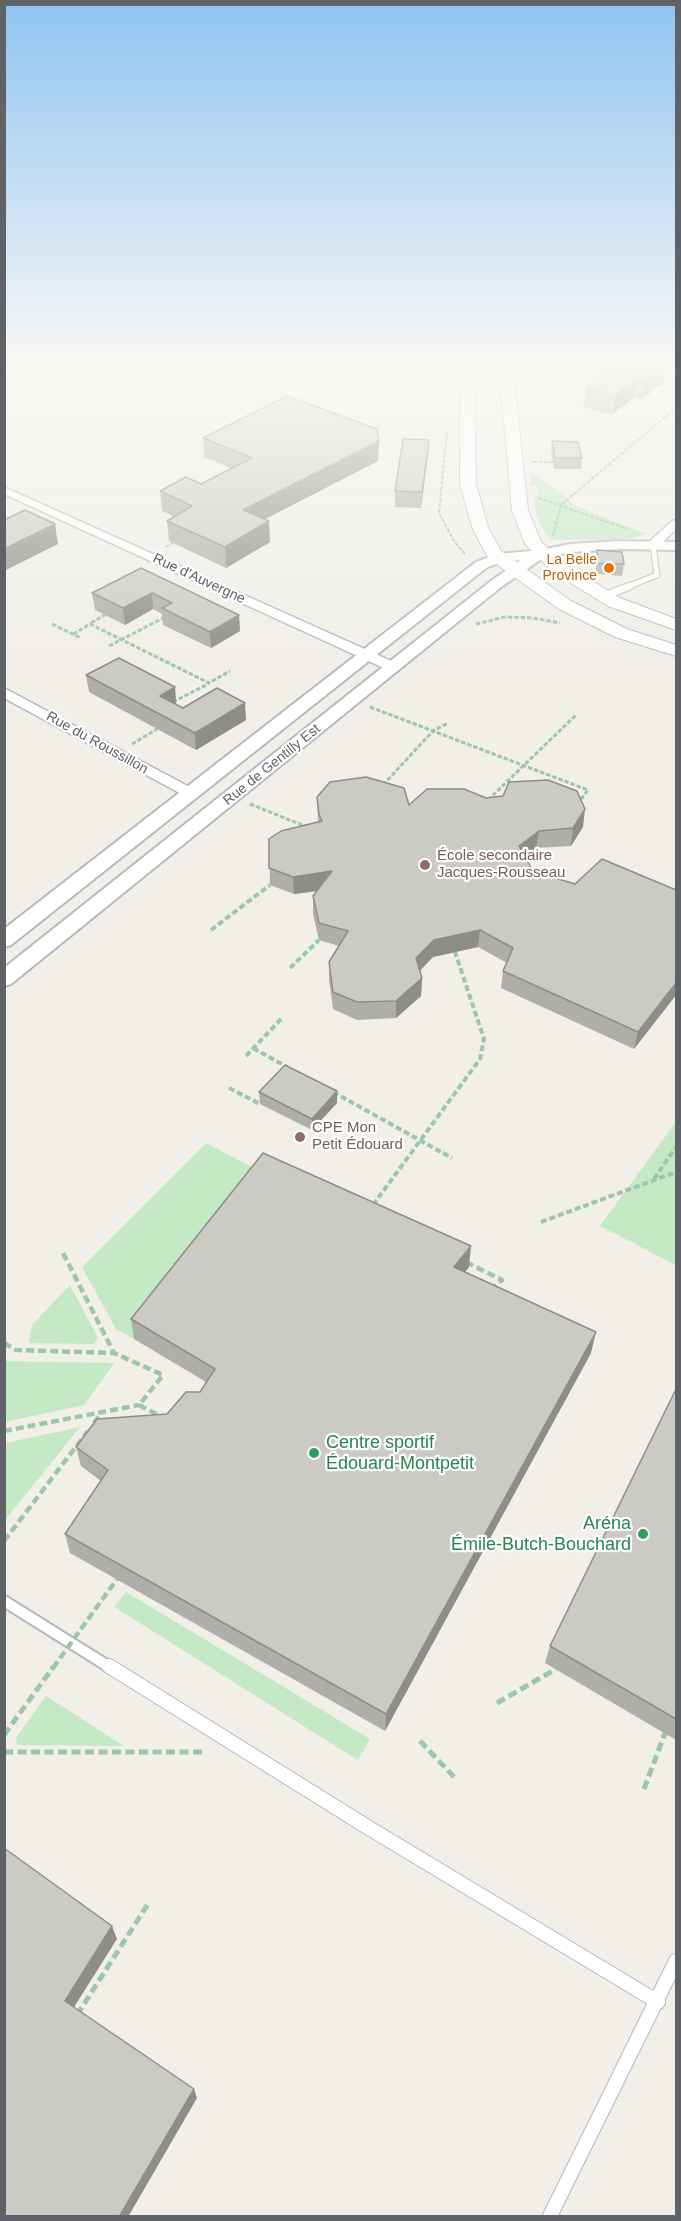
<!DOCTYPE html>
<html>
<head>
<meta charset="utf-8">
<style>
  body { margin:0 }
  #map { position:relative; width:681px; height:2221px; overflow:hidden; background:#f1efe8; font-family:Helvetica,sans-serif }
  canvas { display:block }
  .frame { position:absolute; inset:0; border:6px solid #5f6368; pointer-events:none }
</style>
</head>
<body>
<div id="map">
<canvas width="681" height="2221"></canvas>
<div class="frame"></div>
</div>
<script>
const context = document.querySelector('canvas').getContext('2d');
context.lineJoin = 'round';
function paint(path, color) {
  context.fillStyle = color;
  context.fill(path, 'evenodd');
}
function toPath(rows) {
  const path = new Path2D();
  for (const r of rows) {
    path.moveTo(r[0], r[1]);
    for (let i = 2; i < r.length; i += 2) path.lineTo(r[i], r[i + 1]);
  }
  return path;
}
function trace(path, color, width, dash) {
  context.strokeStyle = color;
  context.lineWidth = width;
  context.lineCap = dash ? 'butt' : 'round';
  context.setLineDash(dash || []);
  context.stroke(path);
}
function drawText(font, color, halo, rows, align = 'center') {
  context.font = font + ' Helvetica,sans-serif';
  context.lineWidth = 4.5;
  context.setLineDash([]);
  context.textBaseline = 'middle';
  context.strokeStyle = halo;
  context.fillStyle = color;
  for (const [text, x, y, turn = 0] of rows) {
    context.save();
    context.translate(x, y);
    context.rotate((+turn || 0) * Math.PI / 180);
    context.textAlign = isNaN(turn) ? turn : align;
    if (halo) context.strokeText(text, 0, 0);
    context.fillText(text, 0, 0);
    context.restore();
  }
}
paint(toPath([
  [530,472,563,494,574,505,646,534,631,539,551,540,541,526,536,513,534,494,538,494,537,486,531,486],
  [676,1122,676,1265,600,1226],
  [206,1143,265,1174,134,1339,116,1329,82,1267],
  [70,1285,98,1338,94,1344,29,1343,32,1325],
  [5,1361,114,1363,84,1405,5,1422],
  [80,1427,5,1520,5,1443],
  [126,1592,370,1739,358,1760,114,1607],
  [46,1696,124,1746,17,1745,16,1738]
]), '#c5e8c5');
const serviceFar3 = toPath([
  [505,368,556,369],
  [627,587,657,575,653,545]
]);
const serviceFar2 = toPath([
  [604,596,630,586]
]);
const serviceFar1 = toPath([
  [4,1601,111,1668]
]);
const service = toPath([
  [109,1666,369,1828,658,2002],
  [550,2216,676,1961]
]);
const minor = toPath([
  [340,360,505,365,510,368,505,371,368,368,340,360],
  [4,487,398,664,400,667,393,671,388,670,4,494,4,487],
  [676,520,676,529,657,548,649,548,649,542,672,521,676,520],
  [4,688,195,790,197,793,195,796,185,796,4,698,4,688]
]);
const tertiary = toPath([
  [619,541,676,542,676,550,619,549,570,552,543,558,501,587,11,984,4,986,4,968,491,581,521,560,501,562,486,568,11,945,4,947,4,929,476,562,498,554,542,550,570,544,619,541]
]);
const secondary = toPath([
  [460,360,474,360,476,484,488,527,501,551,571,601,627,629,676,645,676,656,615,637,559,609,488,558,472,527,460,484,460,360],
  [498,360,512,360,528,510,541,542,565,564,620,598,676,619,676,630,608,606,553,572,525,544,512,510,498,360]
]);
trace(serviceFar3, '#b5b8bc', 7);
trace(serviceFar2, '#b5b8bc', 9);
trace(serviceFar1, '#b5b8bc', 14);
trace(service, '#b5b8bc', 16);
trace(minor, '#b5b8bc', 3);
trace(tertiary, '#b5b8bc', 4);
trace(secondary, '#b6babf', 2);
trace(toPath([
  [569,370,580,371,601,380],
  [447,432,439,513,454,541,465,554],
  [533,462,553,462],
  [538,498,628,529],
  [553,536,561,505,676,408],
  [166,547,173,543]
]), '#9cc7a9', 2, [4, 1.5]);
trace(toPath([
  [91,623,105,615],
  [52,624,81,638],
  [476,624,505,617,533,618,560,623],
  [73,634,90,624,209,683,230,671],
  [109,646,165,617],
  [173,702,208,684],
  [370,707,588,790,578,803],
  [132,744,157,729],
  [383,785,433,731,448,723],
  [488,800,576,715],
  [250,804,307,827]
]), '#9cc7a9', 3, [4.5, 2]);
trace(toPath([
  [211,930,270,885],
  [290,968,319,940],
  [253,1048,287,1067],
  [246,1056,282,1018],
  [229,1088,260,1104],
  [333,1092,452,1158],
  [654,1179,676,1147],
  [541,1222,676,1172]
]), '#9cc7a9', 4, [6, 3]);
trace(toPath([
  [63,1253,114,1353],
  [466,1262,502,1280,492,1288],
  [4,1343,16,1350,114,1353,163,1375,139,1405,162,1417],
  [94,1423,103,1411],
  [4,1431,139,1405],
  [4,1541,88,1431]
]), '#9cc7a9', 4.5, [8, 4]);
trace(toPath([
  [497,1703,556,1669],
  [420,1741,456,1779],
  [4,1752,204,1752],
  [644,1789,665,1733],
  [77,2015,148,1904]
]), '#9cc7a9', 5, [9, 4.5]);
trace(serviceFar3, '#fff', 5);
trace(serviceFar2, '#fff', 7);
trace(serviceFar1, '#fff', 10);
trace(service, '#fff', 14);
paint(minor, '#fff');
paint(tertiary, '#fff');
paint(secondary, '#fff');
trace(toPath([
  [373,1205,480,1059,484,1039,455,952]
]), '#9cc7a9', 4, [6, 3]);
trace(toPath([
  [53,1668,117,1579]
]), '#9cc7a9', 4.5, [8, 4]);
trace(toPath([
  [4,1735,54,1666]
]), '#9cc7a9', 5, [9, 4.5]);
paint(toPath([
  [257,360,286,360,269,366],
  [595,360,659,360,663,384,652,388,652,392,641,399,634,397,612,415,583,407,586,388,601,376,594,368],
  [203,438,378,461,264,519,270,542,226,568,169,541,167,521,174,517,162,511,160,491,201,484,231,468,204,457],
  [552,441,582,458,581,469,554,469,551,452],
  [428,456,421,508,395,507,395,491],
  [597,550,624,564,622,576,596,574,596,562],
  [141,568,239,615,240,631,211,648,163,625,162,614,153,609,125,625,95,610,92,593],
  [86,675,175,687,176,704,183,708,246,720,196,750,89,692],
  [317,797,409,805,486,798,583,827,571,846,536,848,525,857,533,871,575,884,676,890,676,995,634,1049,501,988,503,971,507,963,478,947,433,957,420,971,422,978,421,996,396,1018,357,1020,333,1009,329,980,329,962,339,946,319,940,313,914,313,896,317,891,294,894,270,885,269,839,318,822],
  [337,1091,337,1103,312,1130,260,1104,259,1092],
  [469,1267,465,1272,591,1353,385,1731,70,1553,65,1534,101,1481,81,1466,76,1447,167,1414,200,1392,206,1382,134,1339,131,1319],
  [676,1389,676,1740,545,1663,550,1646]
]), '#afaea9');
paint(toPath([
  [269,360,286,360,269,366],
  [666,366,663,384,652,388,652,392,641,399,644,380,653,370],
  [637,378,634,397,612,415,615,396],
  [429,440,428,456,421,508,422,492],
  [379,441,378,461,244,530,243,510],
  [269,521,270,542,226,568,225,547],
  [55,524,58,544,4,571,4,549],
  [152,593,153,609,125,625,123,608],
  [239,615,240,631,211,648,210,632],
  [175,687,176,704,160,696],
  [245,703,246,720,196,750,195,733],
  [585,809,583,827,571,846,573,828],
  [539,831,536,848,517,864,519,846],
  [332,871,332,889,294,894,293,877],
  [480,930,478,947,433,957,415,975,416,958,434,940],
  [422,978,421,996,396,1018,396,1001],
  [676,983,676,995,634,1049,638,1032],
  [337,1091,337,1103,312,1130,312,1119],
  [471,1246,469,1267,452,1288,454,1267],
  [596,1332,591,1353,385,1731,386,1714],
  [112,1926,117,1939,71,2012,65,2001],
  [194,2089,197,2098,128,2217,119,2217]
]), '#8f8d8a');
const building = toPath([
  [606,360,659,360,663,361,666,366,653,370,654,373,644,380,637,378,615,396,586,388,608,369,608,363,611,361,606,360],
  [287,396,377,429,379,441,243,510,269,521,225,547,167,521,192,506,160,491,186,477,201,484,252,458,203,438,287,396],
  [403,439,429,440,422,492,395,491,403,439],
  [552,441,578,442,582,458,555,458,552,441],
  [25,510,55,524,4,549,4,520,25,510],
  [597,550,622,552,624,564,598,563,597,550],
  [141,568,239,615,210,632,162,608,172,603,152,593,123,608,92,593,141,568],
  [119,658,175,687,160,696,183,708,217,688,245,703,195,733,86,675,119,658],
  [366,777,404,788,409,805,427,789,464,789,486,798,503,796,509,782,548,780,577,791,585,809,573,828,539,831,519,846,533,871,575,884,602,859,676,890,676,983,638,1032,503,971,513,948,480,930,434,940,416,958,422,978,396,1001,357,1002,333,992,329,962,348,931,319,923,313,896,332,871,293,877,269,868,269,839,281,831,322,821,319,814,317,797,330,782,366,777],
  [285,1065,337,1091,312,1119,259,1092,285,1065],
  [263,1153,471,1246,454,1267,596,1332,386,1714,65,1534,108,1470,76,1447,97,1419,167,1414,186,1392,200,1392,215,1369,131,1319,263,1153],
  [676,1389,676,1719,550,1646,676,1389],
  [4,1848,112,1926,65,2001,194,2089,119,2217,7,2217,4,2215,4,1848]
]);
paint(building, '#cccac5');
trace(building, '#8f8d8a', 1.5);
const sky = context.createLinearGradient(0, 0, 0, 671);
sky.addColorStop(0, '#8fc3f1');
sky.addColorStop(0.54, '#f9f8f5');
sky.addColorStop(1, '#f9f8f500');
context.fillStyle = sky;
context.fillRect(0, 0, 681, 671);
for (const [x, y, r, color] of [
  [609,568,6,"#e8710a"],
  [425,865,6,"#8d6e63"],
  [300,1137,6,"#8d6e63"],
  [314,1453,6,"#2e9e5b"],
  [643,1534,6,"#2e9e5b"]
]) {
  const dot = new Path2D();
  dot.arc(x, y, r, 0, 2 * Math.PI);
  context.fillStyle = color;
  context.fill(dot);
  trace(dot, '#fff', 2);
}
drawText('14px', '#c56008', '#fff', [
  ["La Belle",597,560],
  ["Province",597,576]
], 'right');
drawText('14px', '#5f6368', '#fff', [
  ["Rue d'Auvergne",199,579,25],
  ["Rue du Roussillon",97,743,29],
  ["Rue de Gentilly Est",272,765,-39]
]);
drawText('15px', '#785e54', '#fff', [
  ["École secondaire",437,856],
  ["Jacques-Rousseau",437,873],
  ["CPE Mon",312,1128],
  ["Petit Édouard",312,1145]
], 'left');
drawText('18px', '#27864d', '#fff', [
  ["Centre sportif",326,1443],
  ["Édouard-Montpetit",326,1464],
  ["Aréna",631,1524,"right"],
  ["Émile-Butch-Bouchard",631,1545,"right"]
], 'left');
</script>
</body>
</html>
